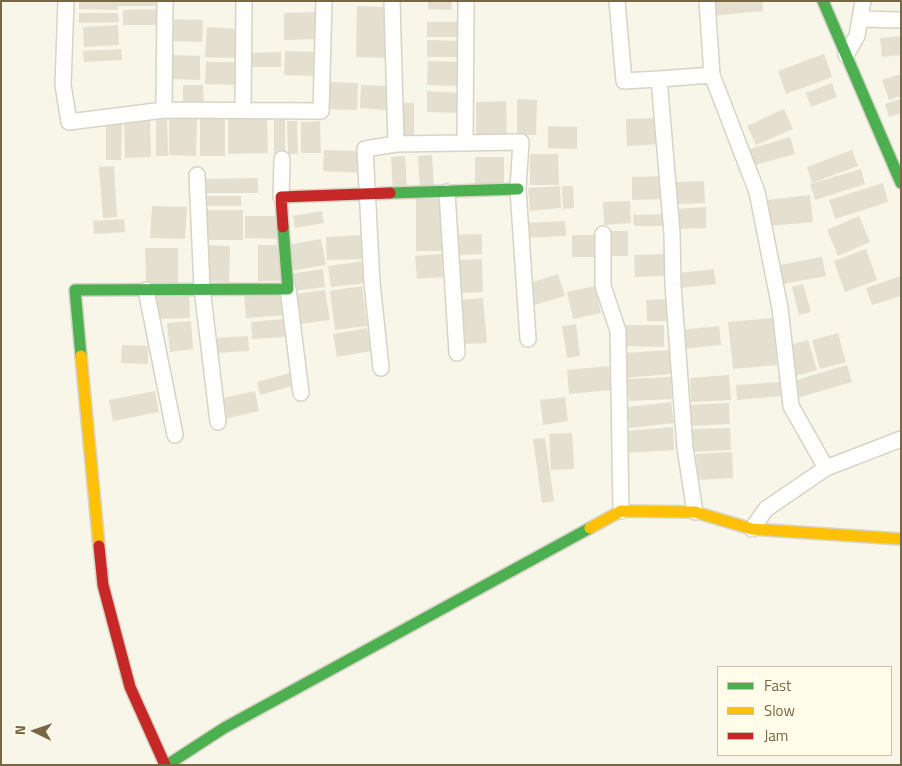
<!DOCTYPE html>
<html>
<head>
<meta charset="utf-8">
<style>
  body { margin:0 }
  #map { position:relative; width:902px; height:766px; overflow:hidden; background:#f8f6e8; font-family:"Titillium Web",sans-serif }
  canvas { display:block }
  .frame { position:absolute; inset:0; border:2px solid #786745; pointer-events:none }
  .legend { position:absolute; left:717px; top:666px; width:175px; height:90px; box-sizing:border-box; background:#fffde9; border:1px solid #c9c1a7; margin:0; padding:6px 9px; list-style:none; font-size:15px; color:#786745 }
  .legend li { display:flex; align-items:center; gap:10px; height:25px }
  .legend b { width:25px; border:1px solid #c9c1a7 }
  .north { position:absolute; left:10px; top:706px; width:50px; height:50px; -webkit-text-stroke:4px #fffde9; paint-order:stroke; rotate:273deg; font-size:14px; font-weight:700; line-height:20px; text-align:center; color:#786745 }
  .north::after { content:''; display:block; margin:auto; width:18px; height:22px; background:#786745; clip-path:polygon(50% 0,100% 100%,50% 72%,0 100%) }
</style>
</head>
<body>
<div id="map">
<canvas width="902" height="766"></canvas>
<div class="frame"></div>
<ul class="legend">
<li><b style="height:6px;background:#4caf50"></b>Fast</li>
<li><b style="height:6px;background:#ffc107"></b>Slow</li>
<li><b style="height:6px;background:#c62828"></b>Jam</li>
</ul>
<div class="north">N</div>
</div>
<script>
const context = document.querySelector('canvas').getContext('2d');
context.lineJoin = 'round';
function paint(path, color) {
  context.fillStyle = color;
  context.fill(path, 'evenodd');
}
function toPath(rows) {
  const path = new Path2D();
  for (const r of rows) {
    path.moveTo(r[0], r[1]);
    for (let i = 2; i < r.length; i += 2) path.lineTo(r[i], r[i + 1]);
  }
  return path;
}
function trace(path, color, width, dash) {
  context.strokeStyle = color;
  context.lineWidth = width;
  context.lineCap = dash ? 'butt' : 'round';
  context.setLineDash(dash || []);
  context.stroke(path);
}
paint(toPath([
  [79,1,156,1,156,6,118,6,118,10,79,9],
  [428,1,452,1,451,10,428,9],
  [710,1,762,1,763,11,711,16],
  [357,6,387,7,387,58,356,57],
  [158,9,158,25,123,25,123,10],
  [315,12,315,39,284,40,284,13],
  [79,13,118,13,119,22,79,23],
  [170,19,203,20,202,42,170,41],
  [427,22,460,22,461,37,427,37],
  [118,25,119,45,84,47,83,27],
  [207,27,239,29,238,58,205,57],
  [901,36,901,55,882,57,880,38],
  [427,40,460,41,460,57,427,57],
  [121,49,122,60,84,62,83,51],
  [285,51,316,52,315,76,284,75],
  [281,52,281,67,247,67,246,53],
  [824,54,832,77,786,94,778,71],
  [170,55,200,56,200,80,169,79],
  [428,61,461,62,461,86,427,85],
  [206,62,237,62,236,85,205,84],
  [901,74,901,96,889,100,882,80],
  [325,82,358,83,357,110,324,109],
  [832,83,837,97,811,107,806,93],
  [183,85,203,85,204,105,183,105],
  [361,85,388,86,387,110,360,108],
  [427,91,460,93,459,113,427,112],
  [517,99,537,100,536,135,517,135],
  [901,99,901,113,889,117,885,104],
  [506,101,507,134,476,135,476,102],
  [402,103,414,103,414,139,402,139],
  [784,109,793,129,756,145,747,126],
  [156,116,167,116,168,156,156,156],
  [200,116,225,116,225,156,200,156],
  [150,117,151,157,125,158,124,118],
  [169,117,197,118,196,156,169,155],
  [228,118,267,118,268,153,228,154],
  [659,118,660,144,627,146,626,119],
  [106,119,122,119,121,160,106,160],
  [274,120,285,120,285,154,274,154],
  [287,121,297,121,298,154,288,154],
  [320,121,321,153,301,153,301,122],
  [548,126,577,127,577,149,548,148],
  [790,137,795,154,752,166,747,150],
  [324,150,362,151,361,173,323,171],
  [852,150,858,166,812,183,807,167],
  [530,154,558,154,559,185,530,185],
  [432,155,434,188,420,189,418,156],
  [405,156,407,189,393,190,391,157],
  [475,157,504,157,504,186,475,186],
  [114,166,117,217,103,218,99,167],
  [861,169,865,184,815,200,810,184],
  [664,176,665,199,632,200,632,177],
  [258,178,258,193,204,193,204,179],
  [704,181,705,203,676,204,675,182],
  [883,183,888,202,835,219,829,200],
  [560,186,561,208,530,211,528,188],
  [562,186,573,186,574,208,563,209],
  [810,195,813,222,768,226,766,200],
  [206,196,241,196,241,206,207,206],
  [416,199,443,199,443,251,416,251],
  [630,201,631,223,604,225,603,202],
  [152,206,187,207,185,239,150,238],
  [706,207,706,228,678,229,677,209],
  [204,210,243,210,243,240,204,240],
  [322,211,324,223,295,228,293,216],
  [666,214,667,226,634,226,633,215],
  [245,216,280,216,280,239,245,238],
  [859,216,870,242,838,256,827,230],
  [124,219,125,232,94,234,93,221],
  [565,221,566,236,526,238,525,223],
  [607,231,628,231,628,256,607,256],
  [482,234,482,254,455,255,455,235],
  [362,235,363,259,327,260,326,237],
  [572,235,598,235,598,257,572,257],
  [321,239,326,265,290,271,286,245],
  [205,245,230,246,229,282,203,281],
  [258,245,283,245,283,281,258,281],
  [145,248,178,248,178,285,146,285],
  [866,249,877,280,845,292,834,261],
  [442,254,443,277,417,279,415,256],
  [666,254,667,276,635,277,634,255],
  [822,257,826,276,778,285,774,266],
  [482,259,483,292,458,293,457,260],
  [365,261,367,283,331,287,328,266],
  [323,269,325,287,293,291,290,274],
  [714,269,716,284,680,288,678,273],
  [558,274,565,296,534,305,527,284],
  [901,276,901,296,872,305,866,288],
  [803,284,811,312,799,315,792,287],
  [362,286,367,326,335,330,330,291],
  [595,286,601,313,573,319,567,292],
  [325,290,330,320,300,324,296,294],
  [285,291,287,315,246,318,244,294],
  [189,296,190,318,155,319,154,297],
  [483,298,487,343,463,344,459,300],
  [666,299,667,321,647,321,646,300],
  [773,318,777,365,733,369,728,322],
  [284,319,285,337,252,339,251,322],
  [191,321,193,349,170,352,167,323],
  [576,324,580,356,567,358,562,326],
  [623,325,664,325,664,347,623,346],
  [719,326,721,345,683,349,681,330],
  [367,328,371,351,337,357,333,334],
  [838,333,846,362,820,369,812,340],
  [248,336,249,351,215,353,215,338],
  [808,340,817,370,795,376,787,346],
  [122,345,148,346,148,364,121,363],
  [669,350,671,374,625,378,623,353],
  [847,365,852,382,797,398,793,381],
  [609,366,611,390,569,394,567,370],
  [293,372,296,385,260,395,257,382],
  [729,375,731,400,691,402,690,378],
  [671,377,672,399,629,401,627,379],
  [780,382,781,396,737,400,736,385],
  [155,391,159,412,113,421,109,400],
  [255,391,259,411,224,419,219,399],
  [565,397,568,421,543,425,540,400],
  [671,402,674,423,629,428,627,407],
  [729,403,730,424,690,426,690,405],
  [673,427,674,450,627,453,626,431],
  [730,428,731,450,690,452,689,429],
  [572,433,574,469,551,470,549,434],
  [545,438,554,501,542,503,533,439],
  [732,452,733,478,697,480,696,454]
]), '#e5dfcf');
const street = toPath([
  [66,1,63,85,69,122,164,110,165,1],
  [392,1,396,144],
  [617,1,624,81,659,79],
  [707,1,712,75,757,192,780,308,791,406,826,468,901,439],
  [860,19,901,20],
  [846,55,857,36,863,1],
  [164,110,321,111,324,1],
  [243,110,244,1],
  [465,141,466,1],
  [197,175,202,288,218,422],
  [447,192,457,353],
  [281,197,282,159],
  [603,234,603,286,618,331,621,511],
  [288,289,301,393],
  [146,290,175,435],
  [381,368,372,283,365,149,396,144,521,142,518,189,528,339],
  [695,512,685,448,673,285,672,233,659,79,712,75],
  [752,529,766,509,826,468]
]);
const fast = toPath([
  [823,1,901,183],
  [390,193,518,189],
  [81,356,75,290,288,289,283,227],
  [167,765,224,728,590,528]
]);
const slow = toPath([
  [81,356,99,546],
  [590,528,621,511,695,512,752,529,901,539]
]);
const jam = toPath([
  [283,227,281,197,390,193],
  [99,546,103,585,130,687,165,765]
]);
trace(street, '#d7d3c7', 18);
trace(fast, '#d7d3c6', 14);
trace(slow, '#d7d3c6', 14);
trace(jam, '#d7d3c6', 14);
trace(street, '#fefefc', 15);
trace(fast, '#4caf50', 11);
trace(slow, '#ffc107', 11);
trace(jam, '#c62828', 11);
</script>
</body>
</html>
